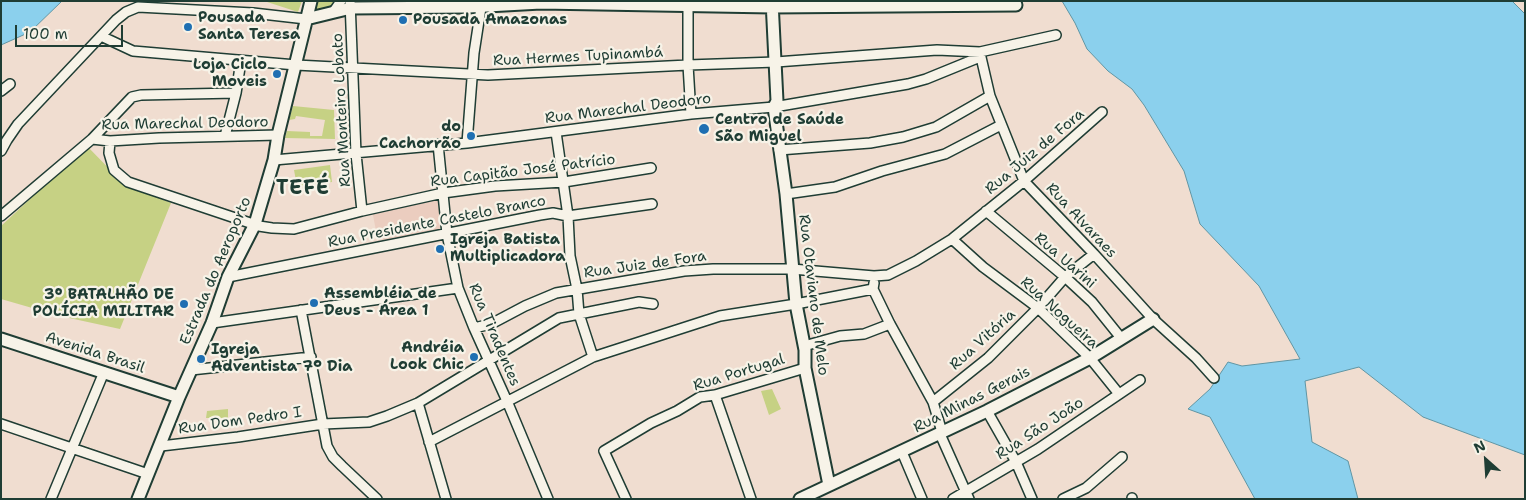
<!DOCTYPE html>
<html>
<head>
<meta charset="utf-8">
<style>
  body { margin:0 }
  #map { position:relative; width:1526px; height:500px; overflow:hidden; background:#f0ddd0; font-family:"Shantell Sans",sans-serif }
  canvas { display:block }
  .frame { position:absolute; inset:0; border:2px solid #1f3d34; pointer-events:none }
  .north { position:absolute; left:1461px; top:435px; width:50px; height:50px; -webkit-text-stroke:4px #f7f3e8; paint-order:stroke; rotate:334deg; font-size:14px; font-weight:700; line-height:20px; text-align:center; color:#1f3d34 }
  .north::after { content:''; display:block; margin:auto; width:18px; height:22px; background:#1f3d34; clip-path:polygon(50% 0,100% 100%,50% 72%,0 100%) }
  .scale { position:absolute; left:15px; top:25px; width:108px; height:22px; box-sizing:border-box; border:2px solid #1f3d34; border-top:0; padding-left:6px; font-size:15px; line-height:18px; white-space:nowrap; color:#1f3d34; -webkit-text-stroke:4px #f7f3e8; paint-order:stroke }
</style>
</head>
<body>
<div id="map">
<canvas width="1526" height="500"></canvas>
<div class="frame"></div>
<div class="north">N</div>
<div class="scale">100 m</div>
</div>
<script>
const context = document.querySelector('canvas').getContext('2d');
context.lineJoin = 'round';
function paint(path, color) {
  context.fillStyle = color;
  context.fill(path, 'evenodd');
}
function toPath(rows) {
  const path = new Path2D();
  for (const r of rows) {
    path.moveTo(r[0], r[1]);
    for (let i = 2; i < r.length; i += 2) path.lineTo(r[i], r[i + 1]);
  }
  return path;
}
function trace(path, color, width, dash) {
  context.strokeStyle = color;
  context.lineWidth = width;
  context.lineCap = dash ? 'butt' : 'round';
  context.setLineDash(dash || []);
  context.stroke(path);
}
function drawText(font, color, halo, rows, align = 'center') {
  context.font = font + ' "Shantell Sans",sans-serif';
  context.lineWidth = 4.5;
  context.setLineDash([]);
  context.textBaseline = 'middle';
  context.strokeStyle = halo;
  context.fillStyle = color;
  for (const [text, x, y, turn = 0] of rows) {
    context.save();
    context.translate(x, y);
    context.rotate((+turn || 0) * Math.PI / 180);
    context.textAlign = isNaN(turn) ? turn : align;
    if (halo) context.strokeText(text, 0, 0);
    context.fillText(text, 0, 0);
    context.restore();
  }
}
paint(toPath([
  [438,196,440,229,378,241,372,210]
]), '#ebcdbf');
paint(toPath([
  [264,1,302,1,298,12],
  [316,1,337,1,330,9,318,12,315,6],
  [293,106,334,110,335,139,285,138,287,131,310,132,310,136,322,136,325,120,296,116,295,119,289,120],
  [87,146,125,185,171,203,120,329,60,316,1,299,1,226],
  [330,165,332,182,297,186,294,170],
  [772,389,781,409,769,415,761,391],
  [228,409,228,418,206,418,207,411]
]), '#c6d184');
const water = toPath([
  [1,1,62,1,30,32,1,45,1,1],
  [1062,1,1512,1,1525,14,1525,455,1423,417,1359,367,1305,381,1312,442,1348,461,1358,499,1255,499,1210,417,1188,409,1210,389,1228,362,1242,366,1300,359,1259,286,1200,224,1184,171,1144,105,1132,89,1108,71,1087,49,1075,23,1062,1]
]);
paint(water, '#8bd0ed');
trace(water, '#6095a3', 1);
const minor = toPath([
  [350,1,356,154,362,211],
  [688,1,688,65,691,114],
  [334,11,341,1],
  [103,37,133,51,296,65,488,75,688,65,776,62,937,50,980,52,1056,35],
  [980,53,990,96,1024,181,1094,254,1153,319,1196,358,1214,378],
  [1,91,10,84],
  [556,132,568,216,570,256,577,289,579,314,593,357],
  [225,136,236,93,241,61],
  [92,139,110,141,159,138,278,135],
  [110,141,109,153,114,170,128,182,259,226,272,228,294,229,362,211,443,193,495,186,564,182,651,168],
  [467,143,474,53,482,1],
  [438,144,447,234,458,288,474,328,507,401,548,499],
  [779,150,870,143,903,137,936,127,990,96],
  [1,151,7,140,18,124,116,20,126,12,138,7,253,13,306,19],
  [274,160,467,143,691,114,774,107,908,84,926,79,980,57],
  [786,194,835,187,882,171,945,154,1001,125],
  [986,211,1065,277,1092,302,1121,338],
  [1,216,92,139,132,97,141,95,236,93],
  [952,239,983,267,1038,308,1090,358,1119,394],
  [228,277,540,215,553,213,568,216,652,204],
  [874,283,873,289,890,324,933,402,942,432],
  [301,310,327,446,333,457,342,466,377,499],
  [212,323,458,288],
  [474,328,491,324,525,306,556,293,684,271,713,269,792,269,874,276,888,275,916,261,952,239,1024,181,1102,112],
  [804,346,840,336,864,334,890,324],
  [191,370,311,357],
  [715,395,751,499],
  [933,402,988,358,1038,308,1065,277,1094,254],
  [418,403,446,499],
  [987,411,1016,462,1032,499],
  [1,424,148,474],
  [940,434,969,499],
  [429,442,593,357,720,316,796,304,873,289],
  [161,446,238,437,323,424,369,422,387,416,418,403,559,318,639,302,653,304],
  [902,452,922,499],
  [51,499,104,372],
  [626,499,604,451,651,423,677,411,700,397,715,395,805,368],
  [953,499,1038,449,1140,380],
  [1063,499,1086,488,1122,457],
  [1132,499,1132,498]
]);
const tertiary = toPath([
  [772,1,777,101,774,107,786,194,796,304,805,350,805,368,829,485],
  [306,19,351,8,469,7,541,3,772,7,1016,5],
  [1,339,179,397],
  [138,499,179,397,212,323,228,277,255,224,274,160,278,135,311,1],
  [800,499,987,411,1090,358,1153,319]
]);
trace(minor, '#1f3d34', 12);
trace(tertiary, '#1f3d34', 15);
trace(minor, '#f7f3e8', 9);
trace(tertiary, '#f7f3e8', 11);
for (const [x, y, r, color] of [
  [403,20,5,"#1f6fb2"],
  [188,27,5,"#1f6fb2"],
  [277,74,5,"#1f6fb2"],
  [704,129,6,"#1f6fb2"],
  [471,136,5,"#1f6fb2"],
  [440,249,5,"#1f6fb2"],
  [314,303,5,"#1f6fb2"],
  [184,304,5,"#1f6fb2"],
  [474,357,5,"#1f6fb2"],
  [201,359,5,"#1f6fb2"]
]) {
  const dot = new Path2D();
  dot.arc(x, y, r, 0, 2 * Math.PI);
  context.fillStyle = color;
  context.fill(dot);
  trace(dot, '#f7f3e8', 2);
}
drawText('bold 15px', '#1f3d34', '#f7f3e8', [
  ["Pousada",198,18],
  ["Santa Teresa",198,35],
  ["Pousada Amazonas",413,20],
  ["Loja Ciclo",267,65,"right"],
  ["Moveis",267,82,"right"],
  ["Centro de Saúde",715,120],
  ["São Miguel",715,137],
  ["do",461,127,"right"],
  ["Cachorrão",461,144,"right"],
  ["Igreja Batista",450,240],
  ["Multiplicadora",450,257],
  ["Assembléia de",324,294],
  ["Deus - Área 1",324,311],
  ["3º BATALHÃO DE",174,295,"right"],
  ["POLÍCIA MILITAR",174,312,"right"],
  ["Andréia",464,348,"right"],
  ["Look Chic",464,365,"right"],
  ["Igreja",211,350],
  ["Adventista 7° Dia",211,367]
], 'left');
drawText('15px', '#1f3d34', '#f7f3e8', [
  ["Rua Hermes Tupinambá",578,57,-3],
  ["Rua Marechal Deodoro",628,109,-7],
  ["Rua Monteiro Lobato",342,110,-93],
  ["Rua Marechal Deodoro",185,124,-1],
  ["Rua Juiz de Fora",1035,152,-40],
  ["Rua Capitão José Patrício",523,171,-7],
  ["Rua Alvaraes",1081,221,47],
  ["Rua Presidente Castelo Branco",437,222,-11],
  ["Rua Uarini",1065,261,41],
  ["Rua Juiz de Fora",645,265,-8],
  ["Estrada do Aeroporto",216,271,-67],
  ["Rua Otaviano de Melo",813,295,83],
  ["Rua Nogueira",1059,313,42],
  ["Rua Tiradentes",494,335,67],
  ["Rua Vitória",983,340,-42],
  ["Avenida Brasil",95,353,18],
  ["Rua Portugal",739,373,-17],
  ["Rua Minas Gerais",972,400,-27],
  ["Rua Dom Pedro I",240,421,-8],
  ["Rua São João",1040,429,-33]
]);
context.letterSpacing = '1px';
drawText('bold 20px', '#1f3d34', '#f7f3e8', [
  ["TEFÉ",303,189]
]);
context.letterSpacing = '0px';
</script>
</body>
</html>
